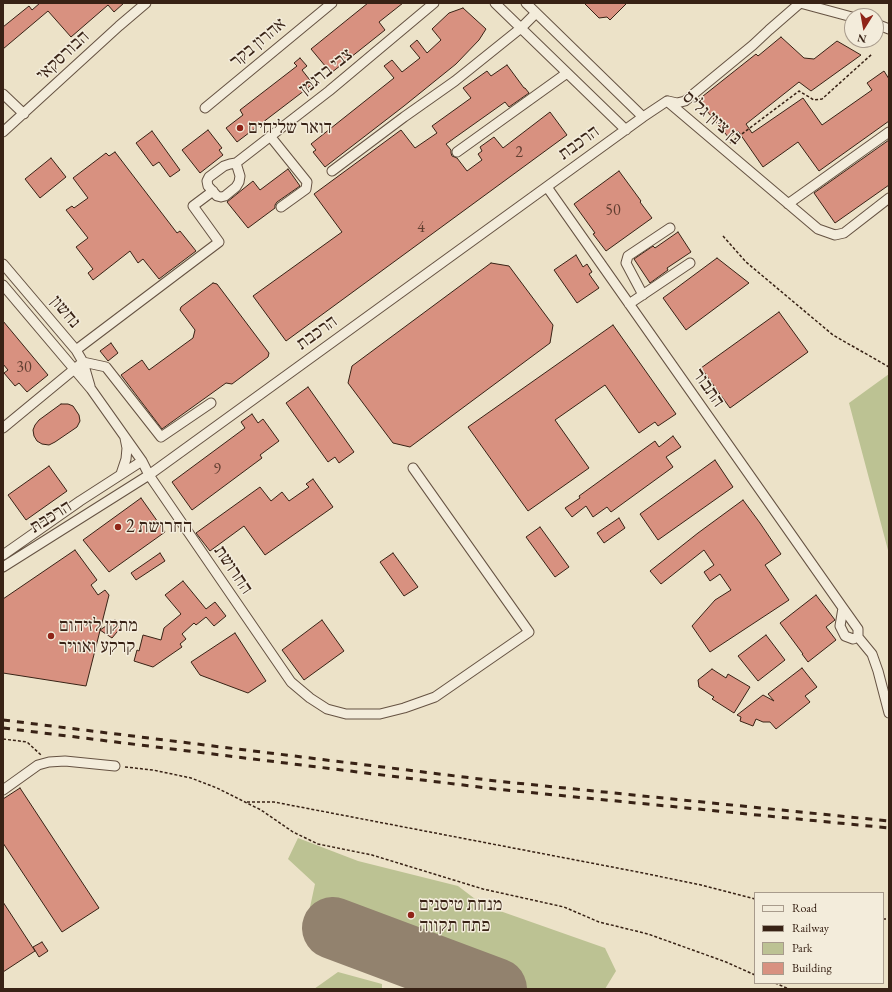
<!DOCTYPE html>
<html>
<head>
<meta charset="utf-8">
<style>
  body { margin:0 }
  #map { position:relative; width:892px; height:992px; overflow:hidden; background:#ece2c8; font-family:"EB Garamond",serif }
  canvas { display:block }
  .frame { position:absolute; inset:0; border:4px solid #382215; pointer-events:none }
  .legend { position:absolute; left:754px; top:892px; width:130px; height:92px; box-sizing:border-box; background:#f3ecdb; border:1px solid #a89b8c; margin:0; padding:5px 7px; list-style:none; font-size:12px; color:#382215 }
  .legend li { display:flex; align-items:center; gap:8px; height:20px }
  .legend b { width:20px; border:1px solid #a89b8c }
  .north { position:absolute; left:844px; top:8px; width:40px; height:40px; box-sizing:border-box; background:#f3ecdb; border:1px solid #a89b8c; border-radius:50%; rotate:191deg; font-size:11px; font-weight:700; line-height:16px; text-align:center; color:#382215 }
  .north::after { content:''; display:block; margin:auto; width:14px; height:18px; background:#8f2418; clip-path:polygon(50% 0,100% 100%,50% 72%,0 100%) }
</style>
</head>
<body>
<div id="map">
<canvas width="892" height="992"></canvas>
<div class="frame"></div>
<ul class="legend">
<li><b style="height:5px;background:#f3ecdb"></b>Road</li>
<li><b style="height:5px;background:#382215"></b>Railway</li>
<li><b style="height:11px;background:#bcc293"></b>Park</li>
<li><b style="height:11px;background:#d89180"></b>Building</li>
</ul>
<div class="north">N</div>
</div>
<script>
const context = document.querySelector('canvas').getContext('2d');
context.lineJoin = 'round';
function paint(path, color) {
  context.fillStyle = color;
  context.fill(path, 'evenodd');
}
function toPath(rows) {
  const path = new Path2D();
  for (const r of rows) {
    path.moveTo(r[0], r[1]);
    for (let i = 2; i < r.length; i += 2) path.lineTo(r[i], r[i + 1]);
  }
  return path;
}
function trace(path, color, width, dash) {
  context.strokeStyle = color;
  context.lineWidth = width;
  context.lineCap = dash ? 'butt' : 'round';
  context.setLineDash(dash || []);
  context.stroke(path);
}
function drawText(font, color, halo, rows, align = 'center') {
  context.font = font + ' "EB Garamond","Frank Ruhl Libre",serif';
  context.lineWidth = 3;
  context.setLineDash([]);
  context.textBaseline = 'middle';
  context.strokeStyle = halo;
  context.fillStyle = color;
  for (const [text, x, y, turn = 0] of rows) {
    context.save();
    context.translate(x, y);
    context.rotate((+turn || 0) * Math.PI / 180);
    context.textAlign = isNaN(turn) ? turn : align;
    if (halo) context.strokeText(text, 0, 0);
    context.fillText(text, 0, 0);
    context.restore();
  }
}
paint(toPath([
  [889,374,889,554,849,403],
  [298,838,358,861,458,886,483,905,605,948,616,971,605,989,414,989,393,975,355,965,329,956,310,941,309,937,304,935,315,884,288,859],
  [338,972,382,984,382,989,314,989]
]), '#bcc293');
trace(toPath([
  [333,928,496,989]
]), '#92826e', 62);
const building = toPath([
  [40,3,124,3,114,12,108,5,71,37,48,11,3,49,3,27,29,6,32,10,40,3],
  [368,3,403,3,379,22,385,30,331,73,311,49,368,3],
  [584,3,627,3,610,20,607,17,599,18,584,3],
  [463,8,486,29,479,40,456,64,404,106,325,167,313,152,316,150,311,144,394,78,384,66,392,60,402,72,420,58,410,46,417,40,427,53,441,40,432,29,449,13,463,8],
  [781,37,804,58,814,59,837,41,861,55,811,91,799,82,746,124,752,133,803,98,822,125,872,90,867,83,884,71,889,79,889,121,819,171,798,142,763,167,738,131,729,138,698,100,756,54,758,56,781,37],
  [300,58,307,66,302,70,313,84,237,142,226,128,243,115,240,110,297,66,294,63,300,58],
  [507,65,524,88,525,88,529,93,509,107,505,102,446,144,451,150,451,153,452,156,457,158,467,171,482,160,478,154,482,151,480,147,494,137,503,148,550,112,567,135,286,341,253,296,342,232,314,194,401,130,415,148,437,133,432,126,471,98,463,88,487,71,491,76,507,65],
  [208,130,222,148,219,150,223,155,200,173,182,150,208,130],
  [152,131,180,170,170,177,159,162,153,166,136,143,152,131],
  [889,140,889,185,835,223,814,193,889,140],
  [115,152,177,233,180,231,196,251,159,279,143,259,138,263,130,251,93,280,88,273,93,269,76,247,88,238,66,210,72,206,74,208,88,198,73,178,106,153,109,156,115,152],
  [51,158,66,177,40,198,25,179,51,158],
  [288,169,300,186,277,202,275,205,275,208,248,228,227,202,253,181,260,190,288,169],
  [619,171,641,201,640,202,652,218,606,251,593,234,595,233,574,204,619,171],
  [678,232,691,252,667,268,668,270,650,283,634,259,653,246,655,248,678,232],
  [576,255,583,267,587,264,592,272,589,274,599,288,577,303,554,270,576,255],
  [717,258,749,283,686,330,663,298,717,258],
  [491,263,509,266,553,325,550,343,410,447,393,443,348,383,352,366,491,263],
  [213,283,217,284,269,353,268,357,232,384,226,383,162,429,121,375,142,360,149,370,193,338,195,330,180,310,181,307,213,283],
  [779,312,808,352,730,408,701,368,779,312],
  [3,321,48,375,27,392,19,383,15,386,4,373,8,370,3,364,3,321],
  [613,325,676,414,658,426,655,422,639,433,605,385,555,420,589,468,528,511,468,427,613,325],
  [111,343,118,353,108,361,100,351,111,343],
  [308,387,354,452,339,463,335,457,328,462,286,403,308,387],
  [61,404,68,404,73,406,79,415,80,421,77,427,55,442,49,445,42,444,37,441,34,436,33,430,35,425,39,420,61,404],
  [252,414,258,423,263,419,279,441,260,455,262,458,192,510,172,482,245,428,241,422,252,414],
  [673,436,681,447,666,457,673,467,611,512,607,507,593,517,586,506,572,517,565,508,580,498,579,496,655,441,659,447,673,436],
  [715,460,733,487,658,540,640,514,715,460],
  [49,466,67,491,26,520,8,495,49,466],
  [313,479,333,507,265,555,244,526,210,551,196,533,260,487,271,501,282,492,289,501,309,487,306,484,313,479],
  [141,498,165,532,109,572,83,540,141,498],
  [743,500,760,523,781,554,765,565,789,600,710,652,692,626,715,600,731,590,720,574,710,581,704,572,714,565,704,550,661,584,650,571,698,533,743,500],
  [619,518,625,528,604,543,597,533,619,518],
  [540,527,569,567,555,577,526,537,540,527],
  [75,550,97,580,91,585,98,595,105,590,109,595,86,686,3,673,3,599,75,550],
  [160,553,165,561,136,580,131,573,160,553],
  [393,553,418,587,404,596,380,562,393,553],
  [183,581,206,609,215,602,226,616,214,626,206,617,196,625,194,623,182,634,186,639,180,644,182,647,153,667,134,661,137,650,139,651,143,635,161,640,164,628,181,614,165,595,183,581],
  [816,595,835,620,826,627,836,640,808,662,802,654,803,654,780,623,816,595],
  [115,620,122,626,112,638,100,630,115,620],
  [322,620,344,651,304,680,282,650,322,620],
  [235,633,266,681,248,693,200,675,191,662,235,633],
  [766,635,785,660,758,681,738,656,766,635],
  [802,668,817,687,805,696,810,702,776,729,770,722,763,722,756,719,753,726,740,721,741,717,737,715,763,695,774,701,768,694,802,668],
  [712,669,726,678,728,674,750,687,734,713,712,699,714,697,699,687,698,680,712,669],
  [20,788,99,908,62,932,3,843,3,799,20,788],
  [3,902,35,951,3,972,3,902],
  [42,942,48,951,39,957,33,947,42,942]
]);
paint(building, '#d89180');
trace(building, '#382215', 1);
const minor = toPath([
  [495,3,626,130],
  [526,3,643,117],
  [876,24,889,29],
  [3,94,24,114],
  [668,101,677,103,685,101,753,45,769,30,800,3,852,17],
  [205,108,332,3],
  [3,132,119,26,146,3],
  [270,136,307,182,306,189,281,207],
  [457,152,567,73],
  [236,163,240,176,239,182,236,187,225,196,221,197,217,196,208,186,207,181,209,177,224,166,230,164,236,163,329,91,434,3],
  [332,171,404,117,455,81,521,28,536,13],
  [547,187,843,608,858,629,858,637,853,639,845,636,840,626,843,608],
  [788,204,889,132],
  [3,264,76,350,83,362,90,386],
  [3,285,91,389,142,461,149,475,291,682,310,698,327,709,346,714,380,714,404,708,435,697,529,632,413,468],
  [643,295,626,263,628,256,670,228],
  [629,304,690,263],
  [76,350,219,242,193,206,213,191],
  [3,428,83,362,106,367,161,437,211,403],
  [121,474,126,459,127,448,125,438],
  [3,555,80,501,142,461],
  [3,567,149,475,643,117,667,101,818,229,835,235,844,233,889,198],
  [858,637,872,654,878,671,889,713],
  [3,790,38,765,49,762,65,761,115,766]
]);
trace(minor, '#655242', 11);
trace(toPath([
  [730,143,799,91,814,100,822,99,872,54],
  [723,236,746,262,833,335,889,367],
  [3,739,27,742,41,755],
  [125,767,153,770,191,778,217,788,261,810,293,832,318,844,372,855,483,889,564,907,599,922,648,934,726,962,755,975],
  [247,802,274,802,638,872,701,885,755,899],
  [883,919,889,919],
  [775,983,789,989]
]), '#382215', 1.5, [3, 2]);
trace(minor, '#f3ecdb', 9);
trace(toPath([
  [3,720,496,781,889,821],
  [3,728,495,789,889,828]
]), '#382215', 3, [7, 7]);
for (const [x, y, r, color] of [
  [240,128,4,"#8f2418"],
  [118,527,4,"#8f2418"],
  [51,636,4,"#8f2418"],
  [411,915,4,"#8f2418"]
]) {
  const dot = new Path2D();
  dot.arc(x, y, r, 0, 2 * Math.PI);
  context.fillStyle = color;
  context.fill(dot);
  trace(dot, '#f3ecdb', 1.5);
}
drawText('16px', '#603e30', null, [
  ["2",519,153],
  ["50",613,211],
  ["4",421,228],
  ["30",24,368],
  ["9",217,470]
]);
drawText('18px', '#382215', '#f3ecdb', [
  ["אהרון בקר",258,43,-40],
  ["הבורסקאי",63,56,-43],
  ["צבי ברגמן",326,72,-39],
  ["בן ציון גליס",712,118,41],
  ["הרכבת",579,143,-36],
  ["נחשון",65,312,50],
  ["הרכבת",317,333,-36],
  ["התבור",708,388,55],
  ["הרכבת",51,517,-32],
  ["החרושת",233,570,56]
]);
drawText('18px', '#382215', '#f3ecdb', [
  ["דואר שליחים",248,128],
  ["החרושת 2",126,527],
  ["מתקן לזיהום",59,626],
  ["קרקע ואוויר",59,647],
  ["מנחת טיסנים",419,905],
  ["פתח תקווה",419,926]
], 'left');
</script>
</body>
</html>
